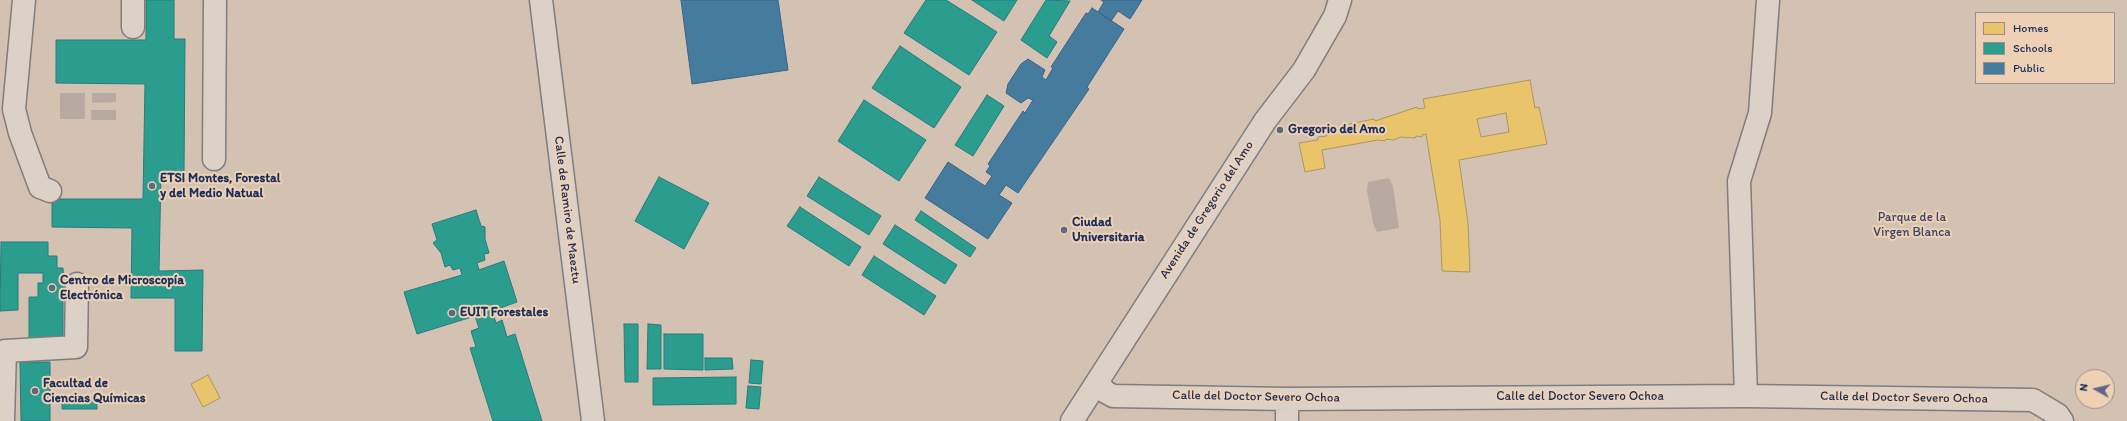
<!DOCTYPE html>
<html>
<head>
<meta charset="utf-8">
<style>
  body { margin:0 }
  #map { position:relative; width:2127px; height:421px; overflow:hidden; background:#e1d1c1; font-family:Itim,sans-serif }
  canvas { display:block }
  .legend { position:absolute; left:1975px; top:12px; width:140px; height:72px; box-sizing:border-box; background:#eed1b4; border:1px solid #9a9092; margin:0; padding:5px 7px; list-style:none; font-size:12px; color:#1b2f5e }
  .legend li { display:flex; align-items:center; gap:8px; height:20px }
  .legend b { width:20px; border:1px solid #9a9092 }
  .north { position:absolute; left:2075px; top:369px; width:40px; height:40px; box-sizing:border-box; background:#eed1b4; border:1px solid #9a9092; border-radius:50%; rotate:278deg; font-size:11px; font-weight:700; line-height:16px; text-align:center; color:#1b2f5e }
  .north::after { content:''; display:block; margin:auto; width:14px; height:18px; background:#606881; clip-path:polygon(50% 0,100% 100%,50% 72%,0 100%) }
</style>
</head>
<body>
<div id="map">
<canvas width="2127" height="421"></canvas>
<ul class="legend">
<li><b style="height:11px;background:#e9c46a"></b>Homes</li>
<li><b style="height:11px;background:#2a9d8f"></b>Schools</li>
<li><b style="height:11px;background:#457b9d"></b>Public</li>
</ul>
<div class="north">N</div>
</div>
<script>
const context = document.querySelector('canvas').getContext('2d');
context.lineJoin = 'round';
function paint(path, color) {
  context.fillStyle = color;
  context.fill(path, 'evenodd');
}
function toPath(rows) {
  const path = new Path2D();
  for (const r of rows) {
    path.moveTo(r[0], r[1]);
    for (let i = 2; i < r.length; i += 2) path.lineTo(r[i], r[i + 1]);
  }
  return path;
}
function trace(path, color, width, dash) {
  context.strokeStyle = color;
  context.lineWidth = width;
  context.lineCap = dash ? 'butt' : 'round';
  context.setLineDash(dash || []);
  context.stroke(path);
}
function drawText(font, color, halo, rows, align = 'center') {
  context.font = font + ' Itim,sans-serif';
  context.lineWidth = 4;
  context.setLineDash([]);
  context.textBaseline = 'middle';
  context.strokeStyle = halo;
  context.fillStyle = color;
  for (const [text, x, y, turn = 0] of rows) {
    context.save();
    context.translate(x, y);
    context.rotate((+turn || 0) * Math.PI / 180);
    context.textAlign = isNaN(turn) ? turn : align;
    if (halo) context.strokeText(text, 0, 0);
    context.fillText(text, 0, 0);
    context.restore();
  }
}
paint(toPath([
  [0,0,2127,0,2127,421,0,421],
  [1976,13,2114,13,2114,83,1976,83],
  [2083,377,2107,377,2107,401,2083,401]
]), '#d3c1b2');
paint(toPath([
  [33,0,54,0,54,28,50,34,47,80,29,79],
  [223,0,508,0,515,15,534,188,551,310,532,315,483,201,400,222,375,312,388,382,393,404,410,421,214,421,213,419,236,403,193,196,240,197,238,171,239,37,223,37],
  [1240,0,1319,0,1308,25,1294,45],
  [1438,3,1460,13,1461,30,1454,52,1441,64,1427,72,1356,85,1328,75,1329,68,1338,54,1369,30,1387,20,1425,4],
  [1520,4,1739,8,1747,9,1754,17,1754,33,1742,34,1738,102,1749,104,1747,122,1732,121,1715,182,1726,187,1731,243,1724,259,1716,268,1585,265,1583,342,1723,347,1724,298,1730,295,1736,298,1736,375,1726,380,1578,381,1134,380,1128,375,1314,90,1354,99,1359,122,1317,128,1318,140,1299,143,1305,172,1325,168,1340,194,1360,245,1441,244,1442,271,1460,272,1470,272,1560,257,1560,203,1473,219,1464,170,1551,154,1557,98,1552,63,1537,60,1538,46,1536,30,1521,25,1498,28,1477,43,1486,10,1499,6],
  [94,5,118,5,118,29,94,29],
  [64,6,87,6,87,30,64,29],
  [1798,8,1976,14,1976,83,2114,83,2114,18,2127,18,2127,421,2084,421,2080,408,2062,390,2048,384,1763,379,1763,278,1754,225,1752,193,1773,132,1777,112,1783,19,1790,10],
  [2083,377,2107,377,2107,401,2083,401],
  [1260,68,1263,70,1263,79,1117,310,1112,306,1062,192,1061,177,1070,162,1124,81,1132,75],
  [136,132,132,177,49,179,42,175,26,134],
  [0,138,9,151,7,182,12,207,49,222,45,230,4,232,0,231],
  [1046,188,1092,301,1085,304,1012,257,1008,251,1009,244,1017,230,1042,191],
  [1545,223,1549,249,1491,260,1487,234],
  [775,242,928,333,946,305,984,259,1077,318,1099,336,1086,361,1048,421,919,421,887,404,880,349,857,343,749,344,750,294],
  [57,256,76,257,97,272,120,305,147,368,180,407,195,415,199,421,88,421,87,409,102,409,97,397,100,353,81,353,77,284,64,283,63,268],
  [1106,412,1251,413,1262,417,1264,421,1100,421]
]), '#d3c1b1');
paint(toPath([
  [60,93,85,93,85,119,60,119],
  [92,93,116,93,116,102,92,103],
  [91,110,116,110,116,120,91,120],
  [1389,178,1393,186,1399,228,1377,232,1373,223,1367,191,1368,182]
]), '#b8aaa3');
const homes = toPath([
  [1530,80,1535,108,1539,107,1547,144,1459,160,1468,223,1470,272,1442,271,1440,220,1426,134,1422,135,1422,137,1416,136,1415,138,1401,137,1393,140,1386,139,1385,141,1378,140,1322,150,1325,168,1305,172,1299,143,1318,140,1318,137,1327,136,1326,131,1349,126,1349,124,1374,119,1375,121,1417,107,1418,109,1425,108,1423,99,1530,80],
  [1506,113,1509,132,1481,137,1477,119,1506,113],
  [208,375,220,398,203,407,191,384,208,375]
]);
paint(homes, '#e9c46a');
trace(homes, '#ab9766', 1);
const schools = toPath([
  [146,0,174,0,174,39,185,39,184,173,161,173,159,271,203,270,202,351,175,351,175,298,131,298,132,228,52,227,52,199,143,199,145,84,56,83,56,40,146,40,146,0],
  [926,0,946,0,997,32,969,75,904,33,926,0],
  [972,0,1017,0,1004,21,972,0],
  [1046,0,1070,1,1049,36,1057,42,1047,58,1021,40,1046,0],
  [900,46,961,87,934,128,872,88,900,46],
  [987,95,1004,106,973,156,955,145,987,95],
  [864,100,926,140,899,181,838,141,864,100],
  [659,177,709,203,684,249,635,221,659,177],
  [819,177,881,216,869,235,807,196,819,177],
  [800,207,861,247,849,266,787,226,800,207],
  [476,210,481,226,485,227,485,239,489,253,484,254,485,260,477,263,479,270,504,261,517,302,492,311,496,323,502,320,507,337,515,334,542,421,493,421,470,348,476,347,471,331,479,328,475,316,417,334,404,292,462,275,460,268,453,270,450,265,445,267,441,253,433,243,437,240,432,224,476,210],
  [921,211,976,248,970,257,915,220,921,211],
  [895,225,957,265,945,284,883,244,895,225],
  [1,242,48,242,48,256,57,256,57,268,63,268,64,283,66,283,66,293,63,293,63,339,29,339,29,297,38,297,38,283,43,283,43,273,18,273,18,310,0,311,1,242],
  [874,256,936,296,924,315,862,275,874,256],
  [624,324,638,324,638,382,625,382,624,324],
  [648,324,661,325,661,369,647,369,648,324],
  [664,334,703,334,703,370,664,369,664,334],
  [705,358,732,358,733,369,705,370,705,358],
  [751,360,763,361,761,384,749,383,751,360],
  [20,362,50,362,50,421,21,421,20,362],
  [736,377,736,404,653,405,653,378,736,377],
  [748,386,761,387,759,409,746,408,748,386],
  [97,397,97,409,62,409,62,398,97,397]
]);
paint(schools, '#2a9d8f');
trace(schools, '#267c80', 1);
const public = toPath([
  [681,0,778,0,788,70,692,84,681,0],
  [1101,0,1142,0,1130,19,1118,11,1111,21,1098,12,1104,2,1101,0],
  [1092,8,1124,29,1087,87,1089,89,1018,193,1006,185,999,195,1012,203,988,239,925,198,948,162,985,186,992,176,986,172,990,166,988,164,1023,111,1025,113,1033,100,1028,98,1021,103,1006,93,1008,84,1021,64,1028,59,1045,70,1042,77,1046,80,1053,68,1051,67,1086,13,1088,14,1092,8]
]);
paint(public, '#457b9d');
trace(public, '#38648a', 1);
const minor = toPath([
  [24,0,14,109,20,133,40,187,50,191],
  [541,0,593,421],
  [133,27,133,0],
  [214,159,215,0],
  [1098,381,1104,391,1113,396,1287,399,1746,396,2033,400,2058,415,2062,421],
  [1746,396,1739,181,1760,113,1768,0],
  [3,421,5,351,76,347,77,284],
  [1072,421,1265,121,1304,70,1335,16,1340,0],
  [1287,421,1287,399]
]);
trace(minor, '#807d7e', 25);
trace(minor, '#dcd1c6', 22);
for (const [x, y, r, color] of [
  [1280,130,4,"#606881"],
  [152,186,4,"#606881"],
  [1064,230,4,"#606881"],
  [52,288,4,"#606881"],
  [452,313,4,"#606881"],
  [35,391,4,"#606881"]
]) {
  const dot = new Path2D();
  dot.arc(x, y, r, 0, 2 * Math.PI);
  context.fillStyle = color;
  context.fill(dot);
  trace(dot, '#eed1b4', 1.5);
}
drawText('bold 13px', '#1b2f5e', '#eed1b4', [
  ["Gregorio del Amo",1288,130],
  ["ETSI Montes, Forestal",160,179],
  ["y del Medio Natual",160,194],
  ["Ciudad",1072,223],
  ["Universitaria",1072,238],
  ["Centro de Microscopía",60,281],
  ["Electrónica",60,296],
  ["EUIT Forestales",460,313],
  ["Facultad de",43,384],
  ["Ciencias Químicas",43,399]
], 'left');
drawText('13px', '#1b2f5e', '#eed1b4', [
  ["Calle de Ramiro de Maeztu",567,210,83],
  ["Avenida de Gregorio del Amo",1207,210,-57],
  ["Calle del Doctor Severo Ochoa",1256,397,1],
  ["Calle del Doctor Severo Ochoa",1580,397],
  ["Calle del Doctor Severo Ochoa",1904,398,1]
]);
drawText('13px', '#364469', '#eed1b4', [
  ["Parque de la",1912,218],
  ["Virgen Blanca",1912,233]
]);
</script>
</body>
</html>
